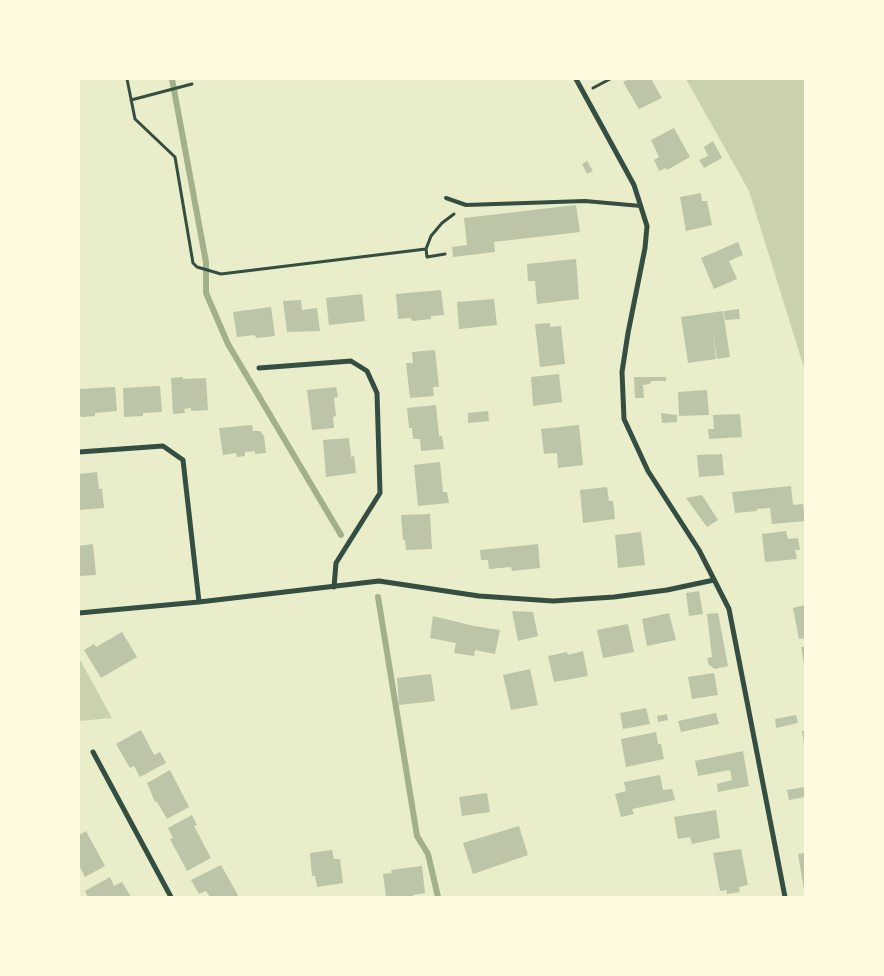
<!DOCTYPE html>
<html>
<head>
<meta charset="utf-8">
<style>
  body { margin:0 }
  #map { position:relative; width:884px; height:976px; overflow:hidden; background:#e9edc9; font-family:Poppins,sans-serif }
  canvas { display:block }
  .frame { position:absolute; inset:0; border:80px solid #fefae0; pointer-events:none }
</style>
</head>
<body>
<div id="map">
<canvas width="884" height="976"></canvas>
<div class="frame"></div>
</div>
<script>
const context = document.querySelector('canvas').getContext('2d');
context.lineJoin = 'round';
function paint(path, color) {
  context.fillStyle = color;
  context.fill(path, 'evenodd');
}
function toPath(rows) {
  const path = new Path2D();
  for (const r of rows) {
    path.moveTo(r[0], r[1]);
    for (let i = 2; i < r.length; i += 2) path.lineTo(r[i], r[i + 1]);
  }
  return path;
}
function trace(path, color, width, dash) {
  context.strokeStyle = color;
  context.lineWidth = width;
  context.lineCap = dash ? 'butt' : 'round';
  context.setLineDash(dash || []);
  context.stroke(path);
}
paint(toPath([
  [686,79,805,79,805,371,749,191],
  [79,658,112,718,79,721]
]), '#cad2ad');
trace(toPath([
  [172,79,206,262,206,293,228,344,341,535],
  [378,597,417,836,428,854,438,897]
]), '#a3b18a', 6);
paint(toPath([
  [629,79,651,79,662,98,639,109,623,82],
  [674,128,690,157,667,170,666,168,659,171,654,160,659,157,651,140],
  [713,141,722,158,704,168,699,160,708,156,704,147],
  [587,161,593,171,587,174,582,164],
  [701,193,702,201,707,201,712,225,686,231,680,197],
  [576,205,580,232,494,242,495,252,453,257,452,247,467,245,464,218],
  [738,242,743,255,729,261,737,279,714,289,701,258],
  [576,259,579,299,537,304,535,281,528,281,527,264],
  [441,290,444,315,431,316,431,319,412,321,411,318,398,319,396,294],
  [362,294,365,321,329,325,326,298],
  [494,299,497,325,459,329,457,302],
  [301,300,302,310,317,308,320,331,287,332,283,301],
  [271,307,275,336,256,338,255,335,237,337,233,312],
  [739,309,740,319,725,320,724,311],
  [723,311,730,357,717,359,713,332,716,359,688,363,681,317],
  [550,323,550,327,561,326,565,364,540,367,535,324],
  [435,350,439,387,433,387,434,396,410,398,406,363,413,363,412,352],
  [559,374,562,402,533,406,531,377],
  [183,377,183,379,206,378,208,410,191,411,191,408,184,409,185,413,173,414,171,378],
  [634,377,666,377,666,381,651,381,650,384,643,385,644,398,635,398],
  [160,386,162,412,143,413,143,416,124,417,123,388],
  [115,387,117,411,95,413,95,416,82,417,79,415,79,389],
  [336,387,338,397,334,398,336,416,333,417,334,428,312,430,307,390],
  [707,390,709,415,679,416,678,392],
  [436,405,439,436,442,436,444,449,421,451,420,439,413,439,412,428,409,428,407,408],
  [488,411,489,421,468,423,468,413],
  [661,413,677,415,677,422,662,423],
  [740,414,742,437,709,439,708,429,714,429,713,415],
  [252,425,253,431,260,431,264,436,266,453,255,454,255,451,245,452,245,456,237,457,236,453,223,455,219,428],
  [579,425,583,465,558,468,557,453,544,454,541,429],
  [349,438,351,457,354,456,356,473,326,477,323,440],
  [722,454,724,475,699,477,697,455],
  [440,462,443,492,447,492,449,503,418,506,414,465],
  [97,472,99,489,102,489,104,508,79,510,79,474],
  [791,486,793,505,803,504,805,521,772,524,770,508,757,509,757,511,735,513,732,492],
  [607,487,609,501,613,501,615,519,583,523,580,490],
  [702,495,718,520,707,527,686,498],
  [430,514,432,549,406,550,405,540,403,540,401,515],
  [786,531,788,539,798,538,800,550,795,550,797,559,765,562,762,534],
  [641,532,645,565,618,568,615,535],
  [93,544,96,575,79,576,79,546],
  [538,544,540,568,512,571,511,567,489,569,488,560,481,560,480,550],
  [699,591,703,614,689,616,686,593],
  [805,605,805,638,799,639,793,608],
  [512,611,533,612,538,636,518,641],
  [669,613,676,640,647,646,642,619],
  [718,613,728,666,715,669,709,665,707,658,712,657,707,614],
  [433,616,474,626,500,630,495,654,475,650,474,656,454,653,456,643,430,638],
  [628,624,634,652,603,658,597,630],
  [122,632,137,657,101,678,84,650,94,644,96,647],
  [801,647,805,647,805,664,804,664],
  [583,651,588,676,554,682,548,656,567,652,568,655],
  [530,669,538,705,511,710,503,675],
  [714,673,718,695,692,699,688,677],
  [431,674,435,701,399,705,397,678],
  [646,708,650,724,623,729,620,713],
  [716,713,719,724,681,732,678,721],
  [667,714,668,720,658,722,657,716],
  [796,715,798,723,776,728,775,719],
  [141,730,154,755,160,752,166,763,140,777,134,766,130,768,116,744],
  [802,731,805,731,805,743,804,743],
  [656,732,658,744,661,744,664,759,626,767,621,739],
  [743,751,749,786,718,792,717,784,732,780,730,770,698,776,695,761],
  [170,770,189,807,167,819,157,802,155,802,147,783],
  [660,775,663,790,672,789,675,800,632,809,634,814,621,817,615,794,626,791,624,782],
  [805,787,805,797,789,800,787,790],
  [487,793,490,812,462,816,459,797],
  [716,810,720,838,692,844,690,837,678,839,674,817],
  [192,815,197,825,194,826,211,858,187,871,170,839,173,838,168,828],
  [519,826,528,855,473,874,463,843],
  [86,831,105,866,85,877,79,865,79,835],
  [741,849,748,885,739,887,740,892,727,894,727,890,720,891,713,853],
  [332,850,334,859,340,859,343,883,317,887,315,876,312,876,310,853],
  [805,853,805,890,804,890,798,854],
  [221,865,239,897,210,897,206,891,199,894,191,880],
  [422,866,425,893,413,895,413,897,386,897,383,874,392,873,391,870],
  [110,877,114,886,122,882,131,897,88,897,85,891]
]), '#bcc5a7');
trace(toPath([
  [127,79,135,119,175,157,193,263,197,267,221,274,426,249],
  [593,88,610,79],
  [131,100,192,84],
  [445,254,427,257,426,249,431,236,442,223,454,214]
]), '#344e41', 3);
trace(toPath([
  [446,198,466,205,585,201,641,206]
]), '#344e41', 4);
trace(toPath([
  [576,79,634,185,647,226,645,248,628,333,622,372,624,419,648,471,699,550,729,609,785,897],
  [259,368,351,361,367,371,377,393,380,493,336,563,334,587],
  [79,452,163,446,183,460,199,602],
  [79,613,199,602,379,581,479,596,553,601,614,597,667,590,714,580],
  [93,752,171,897]
]), '#344e41', 5);
</script>
</body>
</html>
